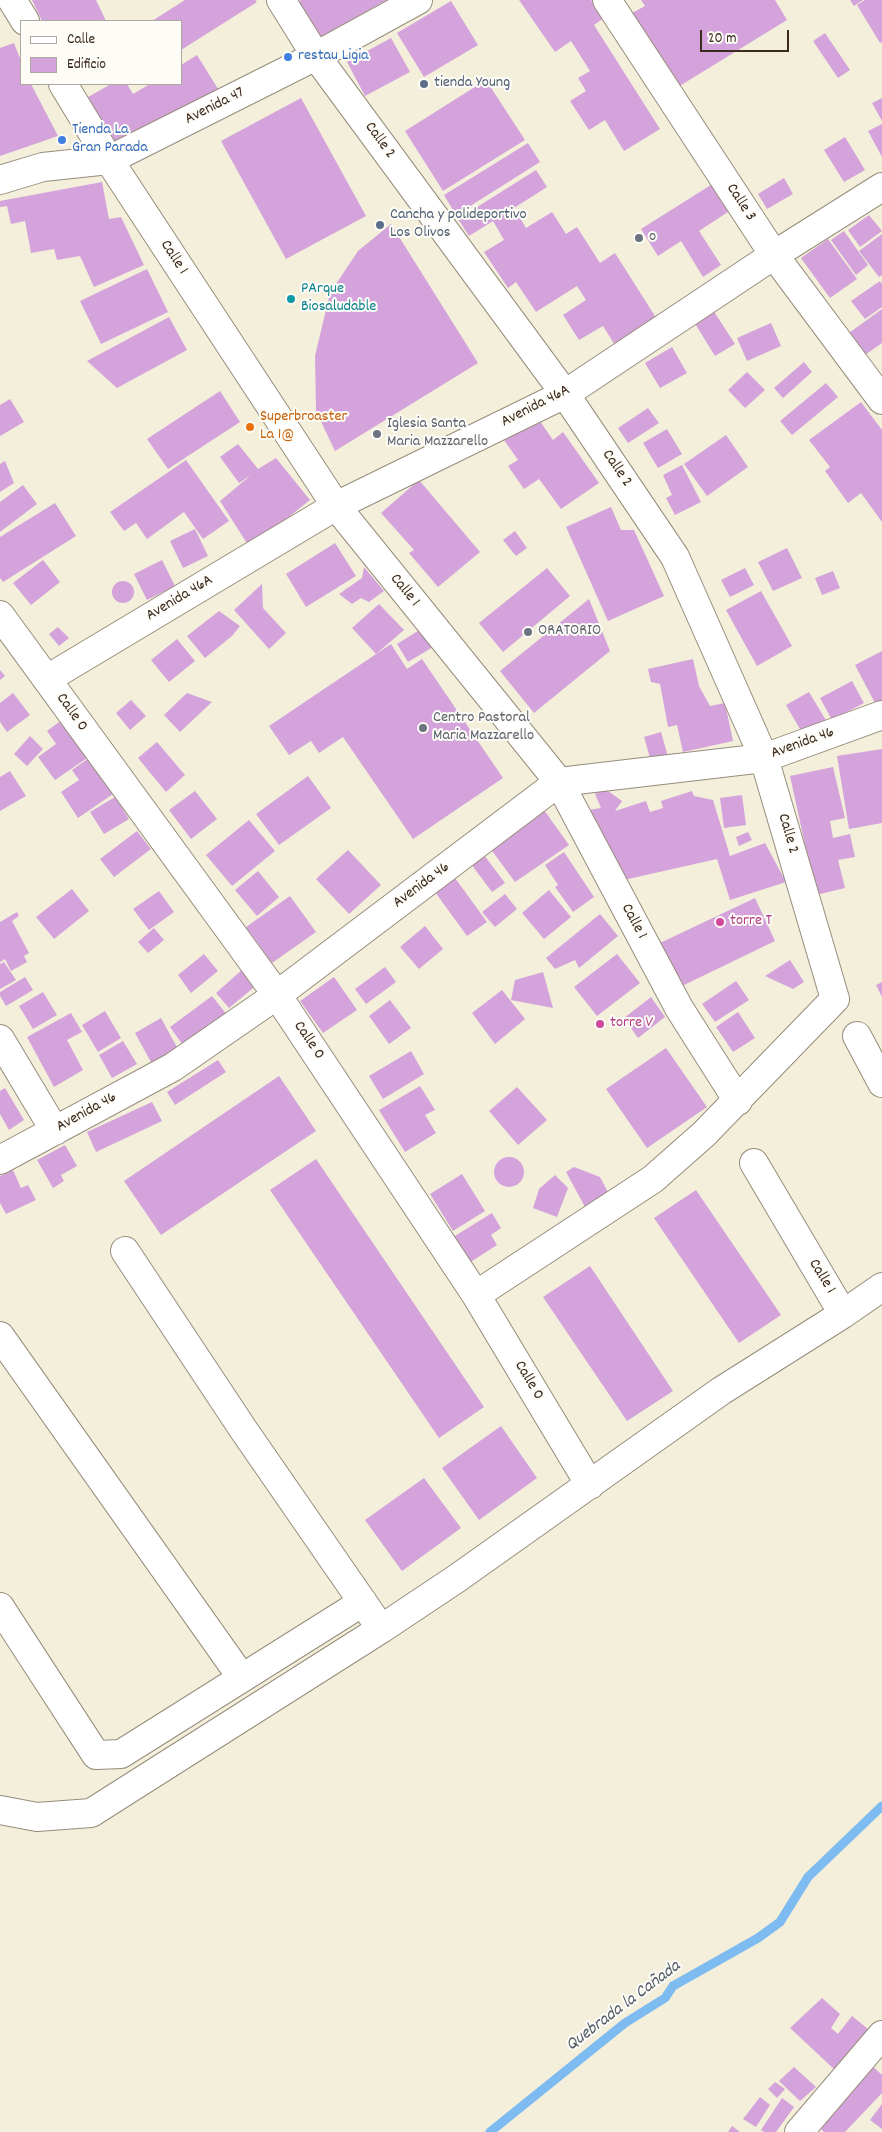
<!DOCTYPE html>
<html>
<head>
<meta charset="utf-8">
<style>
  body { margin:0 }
  #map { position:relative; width:882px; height:2132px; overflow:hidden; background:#f3efdb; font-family:Dekko,sans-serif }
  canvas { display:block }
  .legend { position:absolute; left:20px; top:20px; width:162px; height:65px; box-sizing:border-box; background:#fdfcf7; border:1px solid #afa8a0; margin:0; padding:6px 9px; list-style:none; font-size:15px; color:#3b2a1e }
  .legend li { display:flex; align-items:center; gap:10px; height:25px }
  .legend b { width:25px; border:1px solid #afa8a0 }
  .scale { position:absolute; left:700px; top:30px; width:89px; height:22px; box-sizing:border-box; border:2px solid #3b2a1e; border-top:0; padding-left:6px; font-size:15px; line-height:18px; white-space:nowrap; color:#3b2a1e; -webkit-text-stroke:4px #fdfcf7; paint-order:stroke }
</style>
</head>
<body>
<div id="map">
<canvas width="882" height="2132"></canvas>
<ul class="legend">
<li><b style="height:6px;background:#fff"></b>Calle</li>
<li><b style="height:14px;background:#d4a3db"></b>Edificio</li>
</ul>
<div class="scale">20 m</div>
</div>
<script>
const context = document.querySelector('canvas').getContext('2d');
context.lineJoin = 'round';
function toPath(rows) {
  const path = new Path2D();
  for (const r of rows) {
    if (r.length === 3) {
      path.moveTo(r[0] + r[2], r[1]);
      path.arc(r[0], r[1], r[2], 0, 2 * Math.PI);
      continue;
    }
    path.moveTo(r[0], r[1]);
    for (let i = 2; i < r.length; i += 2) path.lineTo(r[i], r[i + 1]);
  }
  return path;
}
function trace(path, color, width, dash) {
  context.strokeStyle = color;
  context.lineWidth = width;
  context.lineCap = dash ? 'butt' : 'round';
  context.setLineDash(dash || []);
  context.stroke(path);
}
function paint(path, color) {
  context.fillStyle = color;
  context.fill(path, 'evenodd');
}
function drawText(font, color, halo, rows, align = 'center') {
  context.font = font + ' Dekko,sans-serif';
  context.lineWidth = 4;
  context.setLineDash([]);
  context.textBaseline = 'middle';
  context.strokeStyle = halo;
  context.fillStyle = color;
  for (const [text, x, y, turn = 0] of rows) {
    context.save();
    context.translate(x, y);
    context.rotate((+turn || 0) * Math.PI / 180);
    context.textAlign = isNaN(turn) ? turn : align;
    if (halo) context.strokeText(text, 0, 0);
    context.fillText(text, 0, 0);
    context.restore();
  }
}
trace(toPath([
  [490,2132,625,2023,665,1998,673,1986,758,1938,780,1922,808,1877,882,1806]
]), '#7ebbf1', 9);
paint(toPath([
  [32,0,96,0,106,21,42,21],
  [185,0,255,0,257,2,181,50,181,21,152,21],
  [387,0,320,37,299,1,301,0],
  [519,0,591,0,604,18,594,25,660,129,624,151,605,120,589,130,570,101,586,91,578,78,590,71,571,41,555,52],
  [641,0,775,0,787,20,678,87,632,13,645,6],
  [850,0,863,0,854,6],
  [865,0,882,0,882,42,880,43,857,5],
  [451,1,478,45,424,77,397,33],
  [825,33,850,70,838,78,813,41],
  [391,38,410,72,365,96,347,62],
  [14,43,21,61,21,84,31,84,58,136,0,156,0,48],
  [197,55,220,92,121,152,88,97,111,84,127,84,133,94,150,84,181,84,181,65],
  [486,80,525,140,443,191,405,131],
  [301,98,366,216,286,259,221,141],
  [882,98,882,121,872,103],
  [882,124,882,157,868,131],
  [845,137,865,170,844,182,824,150],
  [528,143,540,162,456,215,444,195],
  [536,170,547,187,514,208,526,228,552,212,566,234,577,227,600,263,615,253,660,324,618,350,603,326,579,340,563,315,586,300,577,286,536,312,516,282,508,288,484,252,504,240,493,221,469,236,458,219],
  [784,178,793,194,767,209,758,194],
  [102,182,109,219,121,217,144,265,94,287,80,256,57,260,54,249,31,253,25,221,11,224,7,206,0,207,0,201],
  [714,183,731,210,699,231,721,265,703,277,681,241,658,256,641,229],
  [869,215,882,231,860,247,848,230],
  [391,224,478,363,335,451,316,411,315,356,330,293,358,251],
  [844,231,868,265,856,275,831,240],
  [882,234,882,275,879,277,859,251],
  [828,239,857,279,830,298,801,258],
  [147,269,168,312,101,344,80,301],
  [880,281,882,284,882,307,865,319,851,301],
  [882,309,882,343,865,355,849,333],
  [713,310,735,344,715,356,694,322],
  [169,317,187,350,117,388,87,361],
  [771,323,781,346,747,361,737,338],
  [672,347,687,373,660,388,645,363],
  [804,362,812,372,783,398,774,388],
  [747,372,765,390,745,408,728,390],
  [826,383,838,397,792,435,780,421],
  [220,391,240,422,168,469,147,439],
  [10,399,24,422,0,436,0,405],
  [861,402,882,430,882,522,861,493,848,503,825,471,830,467,809,440],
  [648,408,659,423,628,443,618,428],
  [537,417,553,440,563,432,599,483,561,509,539,479,524,489,508,466,518,460,504,440],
  [667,429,682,454,658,468,643,443],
  [726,435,748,467,707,496,684,464],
  [238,444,258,469,276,458,310,500,250,548,220,501,251,475,239,483,220,457],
  [186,460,229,521,203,539,184,512,147,539,136,523,124,531,110,512],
  [5,461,14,483,0,492,0,464],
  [682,465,701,502,675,515,666,498,672,495,663,475],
  [419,480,480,552,438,587,409,553,414,550,381,513],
  [23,485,37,504,0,532,0,502],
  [55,503,76,536,3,582,0,578,0,537],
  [611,507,621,530,634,530,664,596,608,621,566,527],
  [195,529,208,556,183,568,170,541],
  [515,531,527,548,516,556,503,540],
  [335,543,356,576,306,607,286,574],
  [787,548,802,578,773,591,758,562],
  [43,560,60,582,31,605,13,583],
  [162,560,175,586,147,600,134,574],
  [364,567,384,591,369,602,361,598,352,604,339,594,362,578],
  [547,568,570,596,503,652,479,623],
  [745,568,754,585,730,597,721,580],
  [833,571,840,588,822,595,815,578],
  [123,592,11],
  [262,584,263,608,286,633,269,649,234,610],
  [761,591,792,646,757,666,726,610],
  [589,599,610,651,534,713,500,671],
  [379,604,404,630,376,654,352,628],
  [219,611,240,626,232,636,205,658,187,636],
  [58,627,69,638,59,646,49,634],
  [421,629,433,647,408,662,397,644],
  [177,639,195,661,169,682,151,660],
  [391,644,407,669,422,659,503,778,413,839,343,737,319,753,311,741,289,755,269,726],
  [882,651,882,702,876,705,855,665],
  [693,659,699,686,710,706,725,703,733,741,683,752,677,725,668,727,660,684,651,682,648,669],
  [0,670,5,676,0,680],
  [852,681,864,703,832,720,820,698],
  [809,692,827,722,804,736,786,705],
  [13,693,30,715,7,732,0,722,0,703],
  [187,693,212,702,180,732,164,715],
  [131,700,146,716,130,730,116,713],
  [63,719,90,756,55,780,38,757,56,744,47,731],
  [661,732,669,760,652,765,644,737],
  [30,736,43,749,27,766,14,754],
  [157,742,185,775,166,792,138,758],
  [882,749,882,823,849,829,837,756],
  [89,758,113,794,78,818,61,792,79,780,72,770],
  [833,767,845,818,830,821,833,838,850,834,855,857,838,860,845,888,816,895,790,776],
  [10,771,26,796,0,811,0,777],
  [308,776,331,808,279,845,256,814],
  [604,788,622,801,615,811,646,801,650,812,663,808,661,801,692,791,694,796,713,800,730,856,765,843,786,882,730,900,717,859,615,882,583,811,601,808,595,794],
  [195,791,217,819,191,839,169,810],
  [742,795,746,825,724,828,720,798],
  [115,797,129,819,104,834,90,812],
  [544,810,569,845,515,882,490,848],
  [249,820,275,851,232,886,206,855],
  [137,831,151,849,114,877,100,859],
  [748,832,752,840,739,846,736,837],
  [348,850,381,885,349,914,316,879],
  [564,852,594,897,573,912,555,887,558,885,545,865],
  [484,855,505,883,492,892,471,864],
  [258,871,279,897,257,916,235,890],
  [455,878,487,922,467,936,435,892],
  [72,889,89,911,54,939,36,917],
  [549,890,571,917,544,939,522,913],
  [159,891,174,912,149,930,133,909],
  [505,894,517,909,495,927,482,912],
  [290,896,316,932,272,963,246,927],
  [755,898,775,941,682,986,660,943],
  [17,912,19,916,12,921,29,953,24,956,27,962,11,971,5,959,0,962,0,922],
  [600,914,618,936,579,968,575,960,555,969,546,958],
  [425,926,443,949,419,969,400,947],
  [154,928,164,940,148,953,138,942],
  [204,954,218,971,191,993,178,975],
  [617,954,640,983,597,1016,574,987],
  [790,960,804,982,793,989,765,976],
  [4,962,16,980,0,989,0,964],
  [385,967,396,982,366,1004,355,989],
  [244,968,258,984,229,1008,216,993],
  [543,972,553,1008,511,1000,515,980],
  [25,977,33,990,6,1006,0,996,0,992],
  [334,977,357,1010,323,1033,300,1001],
  [736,981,749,1000,715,1022,702,1004],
  [882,982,882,997,876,985],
  [502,990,525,1019,495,1044,472,1013],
  [43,992,57,1015,33,1029,19,1006],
  [212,996,228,1016,185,1048,170,1027],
  [651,997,665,1017,638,1038,624,1018],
  [390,1000,411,1028,389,1044,369,1016],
  [105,1011,121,1038,98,1052,82,1025],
  [738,1012,755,1038,733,1052,716,1027],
  [71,1013,82,1032,67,1040,83,1070,54,1087,27,1037],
  [161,1018,178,1049,152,1064,135,1033],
  [123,1041,137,1064,112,1078,99,1055],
  [666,1048,707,1107,647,1148,606,1089],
  [411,1051,424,1074,383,1099,369,1076],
  [218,1060,226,1072,175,1105,167,1092],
  [279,1076,316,1131,161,1235,124,1181],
  [420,1086,435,1110,425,1115,436,1133,405,1152,379,1110],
  [517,1087,547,1120,518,1145,489,1111],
  [5,1088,24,1120,9,1130,0,1114,0,1091],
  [152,1102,162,1121,96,1152,87,1132],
  [65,1145,77,1166,61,1175,64,1181,53,1188,37,1160],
  [509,1172,15],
  [316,1159,484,1407,439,1438,270,1190],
  [574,1167,600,1177,609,1194,585,1207,566,1172],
  [13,1170,21,1188,28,1185,36,1200,6,1214,0,1203,0,1176],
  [462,1174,485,1211,453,1231,430,1194],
  [555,1175,568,1188,557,1217,533,1208,539,1189],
  [696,1190,781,1315,739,1343,654,1218],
  [492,1213,501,1228,491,1235,497,1245,466,1265,450,1239],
  [590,1266,673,1391,627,1421,543,1297],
  [501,1426,537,1478,479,1520,442,1468],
  [424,1478,461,1528,402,1571,365,1520],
  [822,1998,840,2014,831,2028,838,2034,852,2016,873,2033,835,2070,790,2028],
  [866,2060,882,2075,882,2093,845,2132,824,2132,820,2128,837,2110,827,2101],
  [794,2067,816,2087,800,2101,779,2081],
  [775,2082,785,2089,777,2098,768,2089],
  [760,2097,770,2105,756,2127,743,2119],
  [782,2098,794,2107,776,2132,764,2132,761,2130],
  [882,2104,882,2129,870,2120],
  [732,2126,740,2132,728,2132]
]), '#d4a3db');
const minor = toPath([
  [12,0,25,21],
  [281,0,316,56,565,394,675,557,764,758,835,999,704,1134,653,1179,476,1295],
  [607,0,774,255,882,400],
  [63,84,109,160,336,506,559,782,679,1008,738,1101],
  [0,180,43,167,109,160,316,56,418,0],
  [0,615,277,995,476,1295,590,1485],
  [47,679,336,506,565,394,774,255,882,187],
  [857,1036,882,1083],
  [0,1039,55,1131],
  [0,1160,173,1067,277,995,559,782,764,758,882,715],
  [754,1163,843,1314],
  [125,1251,243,1429,373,1617],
  [0,1336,242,1678],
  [0,1607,96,1755,121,1754,363,1602],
  [0,1810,37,1817,91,1813,381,1629,456,1579,721,1391,843,1314,882,1287],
  [799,2132,882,2035]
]);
trace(minor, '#978c7c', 30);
trace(minor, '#fff', 28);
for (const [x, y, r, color] of [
  [288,57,5,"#3f7fe0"],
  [424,84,5,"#5c6f8a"],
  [62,140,5,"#3f7fe0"],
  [380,225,5,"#5c6f8a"],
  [639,238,5,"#6b7280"],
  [291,299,5,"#0f9aa8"],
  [250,427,5,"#e8710a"],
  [377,434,5,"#6b7280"],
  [528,632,5,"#6b7280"],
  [423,728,5,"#6b7280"],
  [720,922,5,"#d1479c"],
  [600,1024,5,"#d1479c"]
]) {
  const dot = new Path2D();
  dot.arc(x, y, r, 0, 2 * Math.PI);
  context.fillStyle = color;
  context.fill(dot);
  trace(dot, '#fdfcf7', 2);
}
drawText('16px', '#366cbe', '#fdfcf7', [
  ["restau Ligia",298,57],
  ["Tienda La",72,131],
  ["Gran Parada",72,149]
], 'left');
drawText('16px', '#4e5e75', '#fdfcf7', [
  ["tienda Young",434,84],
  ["Cancha y polideportivo",390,216],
  ["Los Olivos",390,234]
], 'left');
drawText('16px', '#3b2a1e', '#fdfcf7', [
  ["Avenida 47",215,107,-27],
  ["Calle 2",379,141,54],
  ["Calle 3",740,203,57],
  ["Calle 1",173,258,57],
  ["Avenida 46A",536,407,-27],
  ["Calle 2",616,469,56],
  ["Calle 1",404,591,51],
  ["Avenida 46A",180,599,-31],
  ["Calle 0",71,713,54],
  ["Avenida 46",803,744,-20],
  ["Calle 2",787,834,74],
  ["Avenida 46",422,886,-37],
  ["Calle 1",633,922,62],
  ["Calle 0",308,1041,56],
  ["Avenida 46",87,1113,-29],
  ["Calle 1",821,1277,59],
  ["Calle 0",528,1381,59]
]);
drawText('16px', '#5b616d', '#fdfcf7', [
  ["o",649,238],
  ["Iglesia Santa",387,425],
  ["Maria Mazzarello",387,443],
  ["ORATORIO",538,632],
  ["Centro Pastoral",433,719],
  ["Maria Mazzarello",433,737]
], 'left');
drawText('16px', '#0d838f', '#fdfcf7', [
  ["PArque",301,290],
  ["Biosaludable",301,308]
], 'left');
drawText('16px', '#c56008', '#fdfcf7', [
  ["Superbroaster",260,418],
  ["La 1@",260,436]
], 'left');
drawText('16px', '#b23c85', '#fdfcf7', [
  ["torre T",730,922],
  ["torre V",610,1024]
], 'left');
drawText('italic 18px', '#525d68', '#fdfcf7', [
  ["Quebrada la Cañada",624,2007,-37]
]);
</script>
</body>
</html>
